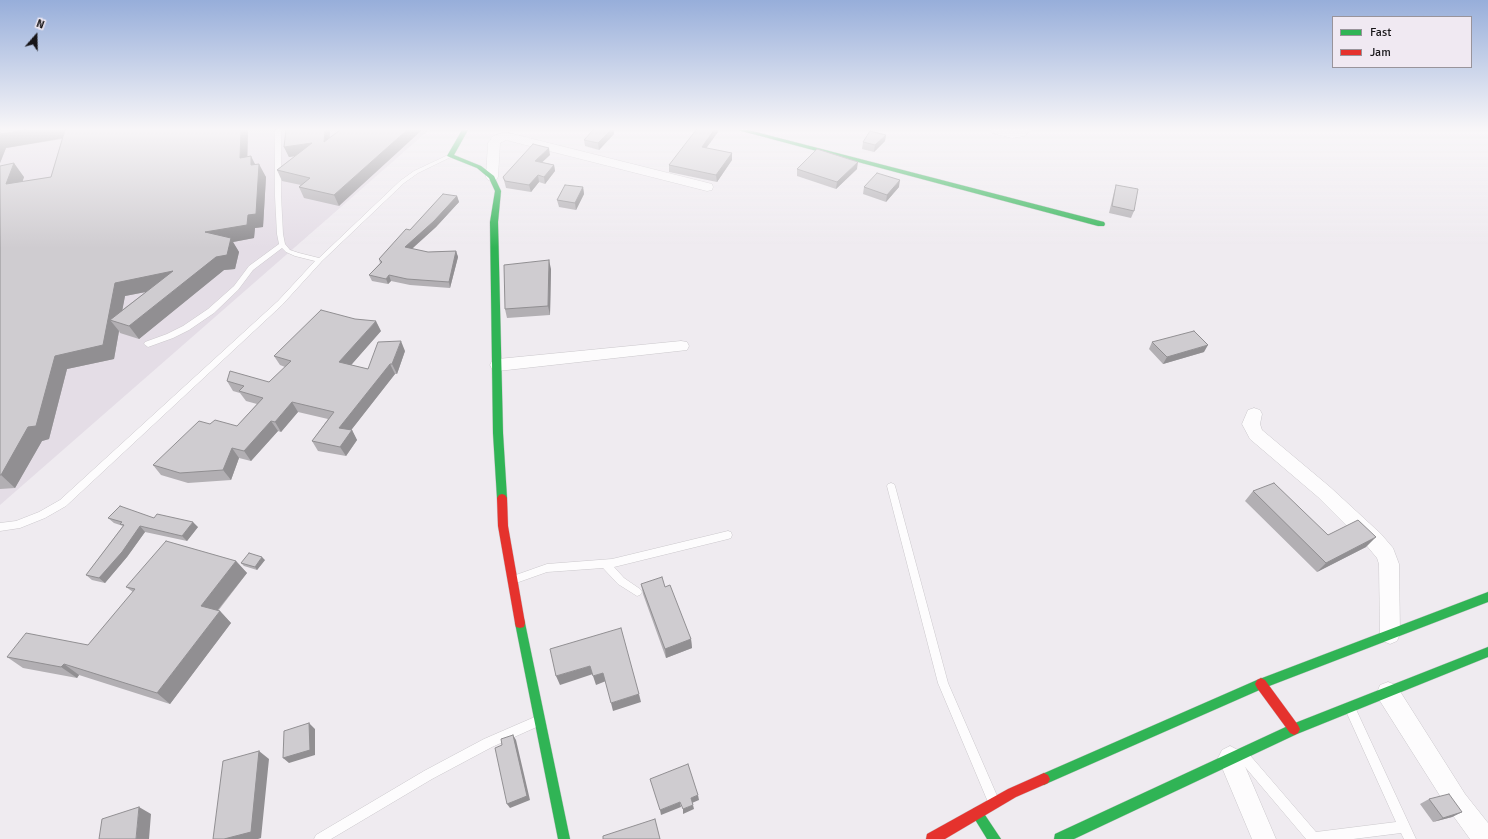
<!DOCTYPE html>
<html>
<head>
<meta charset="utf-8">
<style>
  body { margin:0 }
  #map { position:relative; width:1488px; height:839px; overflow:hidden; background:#efebf0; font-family:Signika,sans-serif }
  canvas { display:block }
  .legend { position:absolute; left:1332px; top:16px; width:140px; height:52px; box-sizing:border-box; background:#f0e9f2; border:1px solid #99949b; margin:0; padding:5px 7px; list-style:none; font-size:12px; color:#171518 }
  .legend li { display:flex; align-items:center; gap:8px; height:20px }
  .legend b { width:20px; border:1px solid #99949b }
  .north { position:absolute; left:16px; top:16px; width:40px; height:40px; -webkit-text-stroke:3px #f0e9f2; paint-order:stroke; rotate:20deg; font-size:11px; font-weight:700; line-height:16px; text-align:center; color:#171518 }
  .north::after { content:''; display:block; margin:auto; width:14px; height:18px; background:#171518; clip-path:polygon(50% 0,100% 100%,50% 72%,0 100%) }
</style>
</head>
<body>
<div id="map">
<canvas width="1488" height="839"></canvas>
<ul class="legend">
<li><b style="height:5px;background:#30b455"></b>Fast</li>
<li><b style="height:5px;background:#e5322d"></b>Jam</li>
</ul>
<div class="north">N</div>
</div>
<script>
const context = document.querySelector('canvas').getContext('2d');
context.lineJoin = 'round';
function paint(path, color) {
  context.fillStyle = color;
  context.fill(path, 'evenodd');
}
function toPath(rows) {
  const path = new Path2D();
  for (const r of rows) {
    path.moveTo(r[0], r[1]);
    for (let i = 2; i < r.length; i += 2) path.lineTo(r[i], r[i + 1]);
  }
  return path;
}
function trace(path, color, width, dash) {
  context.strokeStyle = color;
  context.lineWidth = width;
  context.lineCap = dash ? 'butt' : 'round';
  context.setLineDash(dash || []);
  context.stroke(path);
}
paint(toPath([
  [0,130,429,130,0,505]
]), '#e4dde6');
const lane = toPath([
  [275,130,281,130,281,196,283,234,285,244,290,250,299,253,319,258,400,181,414,171,448,155,453,156,418,173,404,183,322,261,282,305,66,506,45,518,20,528,0,531,0,523,16,521,39,512,60,500,278,301,315,261,295,256,286,252,282,248,253,270,238,290,214,313,189,330,173,338,148,347,144,344,145,342,167,334,183,326,208,309,234,286,249,266,279,244,277,234,275,196,275,130],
  [891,483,894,484,895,486,948,683,998,798,996,802,992,804,988,802,938,683,887,486,888,484,891,483],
  [728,531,731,532,732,535,731,538,728,539,614,567,624,578,640,589,642,592,640,595,637,596,618,584,603,568,547,572,516,583,513,582,511,579,513,576,547,564,612,559,728,531],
  [1350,704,1354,705,1416,839,1404,839,1401,833,1353,839,1306,839,1240,761,1239,757,1240,753,1244,752,1248,753,1316,832,1396,822,1345,709,1346,705,1350,704],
  [537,716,541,717,542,721,541,725,492,747,432,779,331,839,314,839,316,835,424,771,484,739,537,716]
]);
const street = toPath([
  [990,130,1030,130,1025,136,1012,138,992,133,990,130],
  [505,132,712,184,713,187,712,190,707,191,506,140,500,143,498,177,496,180,492,181,488,180,486,177,488,143,493,136,505,132],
  [681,341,687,342,689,346,687,350,498,371,492,369,490,365,492,361,498,359,681,341],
  [1254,408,1260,410,1262,414,1260,424,1262,430,1330,487,1381,534,1393,548,1399,564,1400,634,1397,641,1390,644,1383,641,1380,634,1379,564,1377,558,1367,546,1318,497,1250,439,1242,424,1248,410,1254,408],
  [1388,682,1396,685,1465,794,1488,823,1488,839,1470,839,1449,810,1380,701,1377,693,1380,685,1388,682],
  [1230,746,1238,750,1276,839,1252,839,1218,758,1222,750,1230,746]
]);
const fast = toPath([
  [462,130,468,130,454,155,481,166,494,176,501,191,498,222,503,433,507,498,505,501,502,502,499,501,497,498,493,433,490,222,495,191,489,178,477,168,447,156,462,130],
  [738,130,748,130,1104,222,1105,224,1104,226,1098,226,738,130],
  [1488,592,1488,602,1264,688,1048,783,1044,785,1040,783,1038,779,1040,775,1257,680,1488,592],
  [520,618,524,619,525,623,570,839,558,839,515,623,516,619,520,618],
  [1488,647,1488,657,1297,734,1074,839,1054,839,1055,834,1290,725,1488,647],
  [977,807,981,809,1001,839,987,839,971,813,973,809,977,807]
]);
const jam = toPath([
  [502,494,505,495,507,498,508,526,525,623,524,627,520,628,516,627,515,623,498,526,497,498,499,495,502,494],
  [1261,678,1265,680,1298,725,1300,729,1298,733,1294,735,1290,733,1257,688,1255,684,1257,680,1261,678],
  [1044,773,1048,775,1050,779,1048,783,1016,797,945,839,926,839,927,834,1008,789,1044,773]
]);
trace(lane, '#cbc8cc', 1);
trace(street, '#cbc8cc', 1);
trace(fast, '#cbc8cc', 1);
trace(jam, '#cbc8cc', 1);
paint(lane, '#fdfcfd');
paint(street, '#fdfcfd');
paint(fast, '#30b455');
paint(jam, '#e5322d');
paint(toPath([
  [0,130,248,130,247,157,255,164,266,177,263,227,255,228,254,238,233,242,239,252,235,269,224,270,139,339,120,333,119,331,114,359,67,369,49,439,42,441,15,488,0,489,0,166,24,177,22,182,51,177,62,139,6,148,0,163],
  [146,292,122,310,125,296],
  [593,130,614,130,614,134,599,150,585,146,584,140],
  [718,132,706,148,732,153,732,160,717,182,669,172,669,165],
  [886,135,885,141,874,152,862,149,863,142],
  [330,138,339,206,304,198,299,187,301,185,282,181,277,170,295,156,289,157,284,147],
  [550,155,542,162,554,165,555,171,545,184,539,182,531,192,506,188,505,184,503,177],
  [797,169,857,169,836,189,797,176],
  [1116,185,1134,211,1131,218,1109,213,1114,192],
  [583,187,584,194,576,210,559,207,557,200],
  [864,187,899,187,886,202,863,194],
  [457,196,459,202,436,227,412,249,428,252,456,251,458,257,450,288,410,285,391,281,388,284,372,281,369,275,380,263,379,259,410,230],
  [551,269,550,315,507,318,505,309],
  [381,331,351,365,368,369,405,351,397,374,395,374,351,430,352,430,357,440,346,456,318,451,312,441,328,419,298,412,281,432,278,431,251,461,239,458,231,480,188,483,161,475,153,465,210,424,237,426,257,404,246,401,240,393,233,391,227,381,269,382,285,367,280,365,274,356],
  [1152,342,1204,352,1163,364,1149,349],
  [1253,491,1328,535,1366,547,1317,572,1245,501],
  [108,518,154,518,198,527,187,541,145,532,127,557,105,583,92,580,86,575,123,526,114,523],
  [265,560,257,570,244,566,241,563],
  [236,561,247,573,218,611,220,611,231,623,170,704,79,675,77,678,23,668,7,657,88,645,133,592,126,587],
  [641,584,665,587,691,639,692,648,666,658,643,594],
  [1429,799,1462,812,1452,817,1433,822,1420,804]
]), '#b2afb3');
paint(toPath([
  [26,130,71,130,75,136,6,148,0,163,0,134],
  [241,130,248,130,247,172,240,158],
  [325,130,330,130,329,153,324,142],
  [407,130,422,130,339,206,334,195],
  [611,130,614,130,614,134,599,150,598,143],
  [714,130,718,130,718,132,702,154,702,147],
  [886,135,885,141,874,152,875,145],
  [312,143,316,153,289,157,284,147],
  [549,148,550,155,536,168,535,161],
  [732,153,732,160,717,182,716,175],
  [251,156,258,170,251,165],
  [858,162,857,169,836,189,837,182],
  [14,163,24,177,17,198,6,184],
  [259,164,266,177,263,227,255,228,254,238,233,242,239,252,235,269,224,270,139,339,129,326,181,285,125,296,120,323,110,320,119,331,114,359,67,369,49,439,42,441,15,488,1,475,55,356,115,283,205,232,248,215],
  [554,165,555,171,545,184,544,177],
  [538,175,539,182,531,192,529,185],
  [900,180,899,187,886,202,887,195],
  [583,187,584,194,576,210,575,203],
  [457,196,459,202,436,227,407,253,405,247],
  [456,251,458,257,450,288,449,282],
  [549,260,551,269,550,315,548,306],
  [389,275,391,281,388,284,386,279],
  [376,321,381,331,345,372,339,362],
  [401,341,405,351,397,374,392,364],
  [1208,345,1204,352,1163,364,1167,357],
  [390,364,395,374,345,438,339,428],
  [292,402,298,412,281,432,275,422],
  [271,421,278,431,251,461,244,451],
  [352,430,357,440,346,456,340,447],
  [232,448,239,458,231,480,223,470],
  [193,522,198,527,187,541,182,536],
  [140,526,145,532,127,557,105,583,99,578],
  [1376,537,1366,547,1317,572,1326,563],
  [262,557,265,560,257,570,255,567],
  [236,561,247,573,212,617,201,606],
  [220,611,231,623,170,704,157,693],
  [691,639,692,648,666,658,665,649],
  [64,664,79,675,77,678,61,667],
  [590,666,593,674,560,685,556,676],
  [603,673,606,681,596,685,593,676],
  [639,694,641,702,613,711,611,703],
  [309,723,315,729,315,755,289,763,283,758],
  [513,735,516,740,530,800,510,808,507,804],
  [259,751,269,759,261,838,258,839,224,839],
  [698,795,699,800,692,803,691,798],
  [680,802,681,807,661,815,660,810],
  [693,805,694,809,683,814,683,809],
  [139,807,151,814,149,839,136,839],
  [1462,812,1452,817,1433,822,1443,818]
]), '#918f92');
const building = toPath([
  [0,130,26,130,0,134,0,130],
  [65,130,241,130,240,158,251,156,251,165,259,164,256,214,248,215,247,225,205,232,231,238,227,255,216,257,129,326,110,320,173,271,115,283,103,345,55,356,36,426,28,427,1,475,0,475,0,166,14,163,6,184,51,177,65,130],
  [286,130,325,130,324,142,340,130,407,130,334,195,299,187,310,178,277,170,312,143,284,147,286,130],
  [593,130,611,130,598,143,584,140,593,130],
  [696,130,714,130,702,147,732,153,716,175,669,165,696,130],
  [870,131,886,135,875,145,863,142,870,131],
  [533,144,549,148,535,161,554,165,544,177,538,175,529,185,505,181,503,177,533,144],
  [817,149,858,162,837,182,797,169,817,149],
  [877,173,900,180,887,195,864,187,877,173],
  [565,185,583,187,575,203,557,200,565,185],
  [1116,185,1138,189,1134,211,1112,206,1116,185],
  [443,194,457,196,434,221,405,247,428,252,456,251,449,282,407,279,389,275,386,279,369,275,382,262,379,259,406,229,410,230,443,194],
  [549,260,548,306,505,309,504,265,549,260],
  [321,310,355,319,376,321,339,362,368,369,378,342,401,341,392,364,390,364,339,428,352,430,340,447,312,441,334,412,292,402,275,422,271,421,244,451,232,448,223,470,180,473,153,465,199,421,210,424,215,420,237,426,263,398,239,391,244,386,227,381,230,371,269,382,291,361,274,356,321,310],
  [1194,331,1208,345,1167,357,1152,342,1194,331],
  [1274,483,1328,535,1358,520,1376,537,1326,563,1253,491,1274,483],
  [120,506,154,518,157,514,193,522,182,536,140,526,122,552,99,578,86,575,124,525,120,524,122,522,108,518,120,506],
  [166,541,236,561,201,606,220,611,157,693,64,664,61,667,7,657,26,633,88,645,135,589,126,587,166,541],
  [249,553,262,557,255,567,241,563,249,553],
  [662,577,665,587,670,585,691,639,665,649,641,584,662,577],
  [621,628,639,694,611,703,603,673,593,676,590,666,556,676,550,649,621,628],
  [309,723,310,750,283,758,284,731,309,723],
  [513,735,527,796,507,804,495,748,502,745,501,739,513,735],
  [259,751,251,832,224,839,213,839,223,761,259,751],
  [688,764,698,795,691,798,693,805,683,809,680,802,660,810,650,779,688,764],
  [1449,794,1462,812,1443,818,1429,799,1449,794],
  [139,807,136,839,99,839,102,819,139,807],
  [655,819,660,839,603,839,603,836,655,819]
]);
paint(building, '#cfccd0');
trace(building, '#918f92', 1);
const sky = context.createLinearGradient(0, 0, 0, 248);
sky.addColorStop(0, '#97aeda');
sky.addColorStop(0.52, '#f8f6f8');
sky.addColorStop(1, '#f8f6f800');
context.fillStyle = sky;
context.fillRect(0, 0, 1488, 248);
</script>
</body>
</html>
